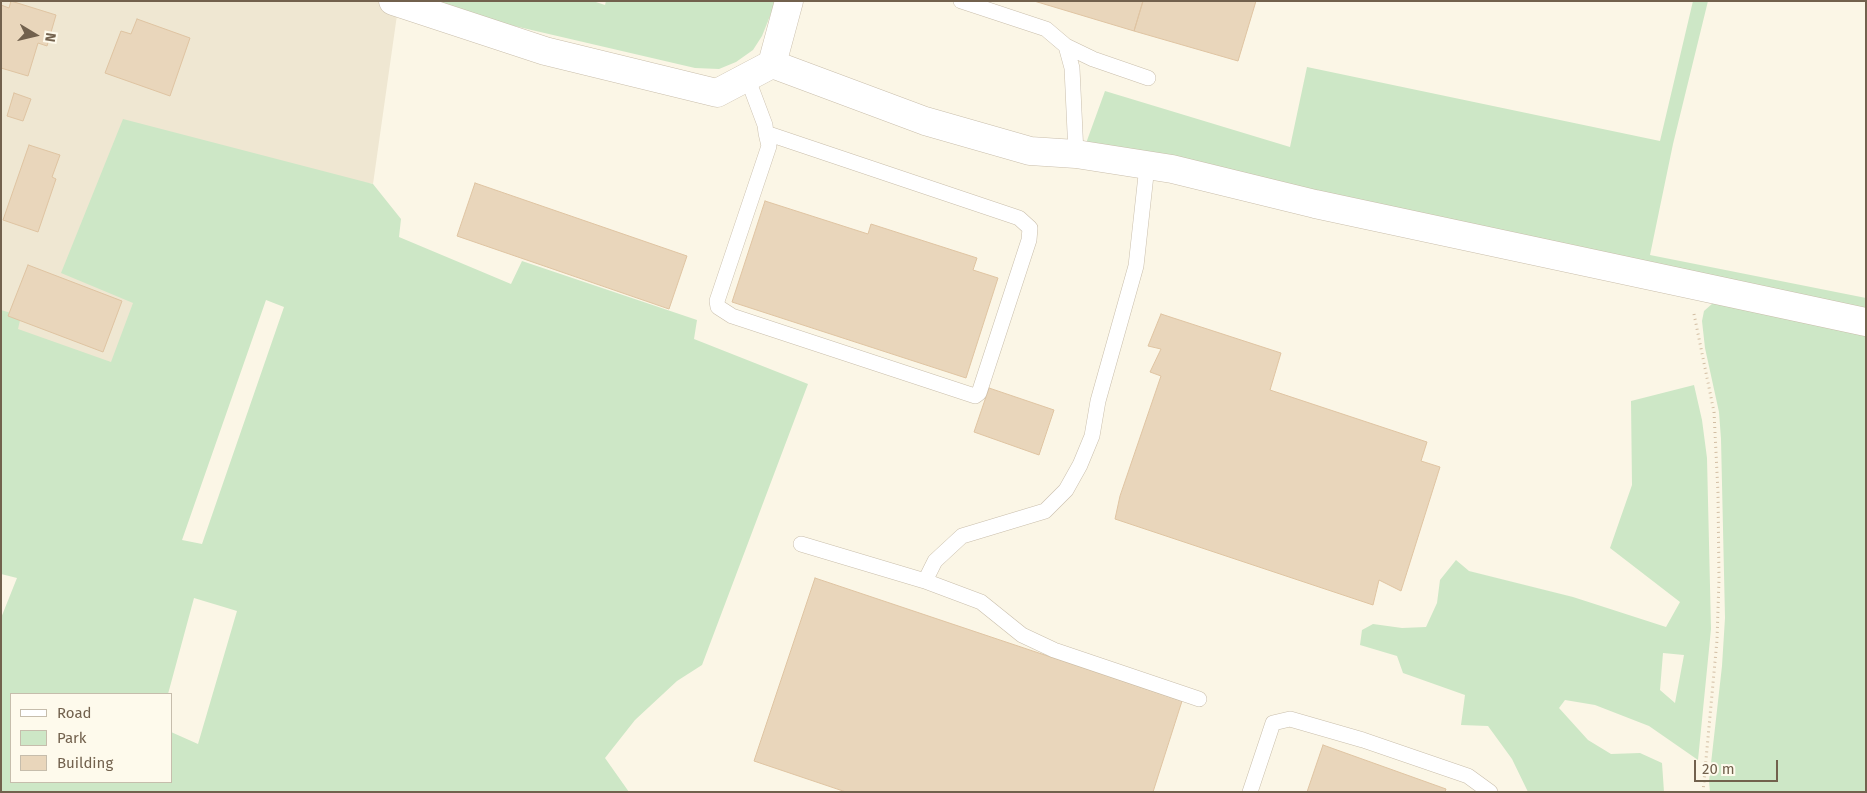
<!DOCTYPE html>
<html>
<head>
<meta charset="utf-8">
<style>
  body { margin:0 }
  #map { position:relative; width:1867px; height:793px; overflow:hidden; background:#fbf6e6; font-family:"Fira Sans",sans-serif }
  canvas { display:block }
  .frame { position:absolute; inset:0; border:2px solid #72614d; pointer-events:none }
  .legend { position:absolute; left:10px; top:693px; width:162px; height:90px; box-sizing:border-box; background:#fefaec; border:1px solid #c6bdac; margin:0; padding:6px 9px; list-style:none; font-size:15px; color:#72614d }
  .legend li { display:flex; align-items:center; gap:10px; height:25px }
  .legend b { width:25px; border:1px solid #c6bdac }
  .north { position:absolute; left:10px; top:10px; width:50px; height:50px; -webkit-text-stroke:4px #fefaec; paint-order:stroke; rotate:99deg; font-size:14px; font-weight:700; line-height:20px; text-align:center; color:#72614d }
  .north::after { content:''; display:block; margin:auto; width:18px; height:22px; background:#72614d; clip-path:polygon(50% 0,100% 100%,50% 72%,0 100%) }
  .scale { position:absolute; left:1694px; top:760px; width:84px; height:22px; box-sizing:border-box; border:2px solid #72614d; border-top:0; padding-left:6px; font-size:15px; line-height:18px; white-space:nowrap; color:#72614d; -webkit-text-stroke:4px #fefaec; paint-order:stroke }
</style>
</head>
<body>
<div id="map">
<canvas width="1867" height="793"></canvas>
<div class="frame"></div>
<ul class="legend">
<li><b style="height:6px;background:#fff"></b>Road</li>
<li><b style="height:14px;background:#cde7c6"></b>Park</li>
<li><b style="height:14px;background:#e9d6bb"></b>Building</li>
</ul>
<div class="north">N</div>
<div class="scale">20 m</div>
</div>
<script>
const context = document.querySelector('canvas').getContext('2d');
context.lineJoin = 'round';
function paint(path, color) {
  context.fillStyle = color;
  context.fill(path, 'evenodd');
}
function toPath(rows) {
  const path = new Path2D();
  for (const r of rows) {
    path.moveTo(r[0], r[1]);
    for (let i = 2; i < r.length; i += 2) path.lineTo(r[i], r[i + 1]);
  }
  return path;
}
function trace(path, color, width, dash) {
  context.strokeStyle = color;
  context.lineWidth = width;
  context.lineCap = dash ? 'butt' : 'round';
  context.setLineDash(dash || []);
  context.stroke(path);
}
paint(toPath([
  [1,1,394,1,397,15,373,184,123,136,138,300,113,366,1,325]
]), '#efe7d2');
paint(toPath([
  [416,1,593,1,605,5,606,1,776,1,762,36,753,50,736,62,719,69,695,68,437,8],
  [1693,1,1708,1,1673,144,1650,255,1866,298,1866,312,1085,146,1105,91,1290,147,1307,67,1660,141],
  [123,119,373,184,401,219,399,237,511,284,522,261,697,320,694,339,808,384,702,665,677,681,635,720,605,758,629,792,1,792,1,618,17,578,1,574,1,310,21,316,18,329,111,362,133,303,61,273],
  [266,300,284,307,202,544,182,540],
  [194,598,237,611,198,744,171,732,171,782,11,782,11,694,168,694],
  [1713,303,1866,332,1866,792,1710,792,1709,781,1722,666,1725,618,1721,439,1719,412,1705,348,1702,321,1704,311],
  [1694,385,1702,420,1707,458,1711,629,1698,760,1649,726,1595,705,1565,700,1559,708,1588,740,1611,754,1640,753,1662,763,1664,792,1528,792,1512,759,1488,726,1461,725,1465,695,1403,673,1397,656,1360,645,1362,630,1373,624,1402,628,1426,627,1437,603,1440,580,1456,560,1469,571,1573,597,1666,627,1680,602,1610,548,1632,485,1631,401],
  [1663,653,1684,655,1675,703,1660,690]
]), '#cde7c6');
const building = toPath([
  [11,1,56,15,47,46,38,43,28,76,1,68,1,5,9,8,11,1],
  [1034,1,1143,1,1134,31,1034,1],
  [1143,1,1256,1,1238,61,1134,31,1143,1],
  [137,19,190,38,170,96,105,73,121,31,131,34,137,19],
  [14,93,31,99,23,121,7,116,14,93],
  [29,145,60,155,52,177,56,179,38,232,3,220,29,145],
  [475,183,687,256,669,309,457,236,475,183],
  [765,201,868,234,871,224,977,258,973,270,998,278,966,378,732,302,765,201],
  [28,265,122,301,103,352,8,316,28,265],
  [1161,314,1281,353,1270,390,1427,442,1421,461,1440,467,1401,591,1379,580,1373,605,1115,519,1120,496,1161,376,1150,372,1161,349,1148,346,1161,314],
  [989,388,1054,410,1039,455,974,432,989,388],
  [815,578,1182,701,1153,792,846,792,754,761,815,578],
  [1323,745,1446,789,1445,792,1307,792,1323,745]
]);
paint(building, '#e9d6bb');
trace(building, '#dfc4a2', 1);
const lane = toPath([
  [961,1,1046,29,1066,46,1072,68,1076,154],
  [1066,46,1093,59,1148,78],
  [747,77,765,125,766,133,769,146,717,301,718,307,732,316,975,396,979,393,1029,240,1030,228,1019,218,766,133],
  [801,544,925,581,981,602,1022,635,1054,650,1199,699],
  [925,581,935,561,962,536,1045,511,1066,490,1080,465,1092,436,1098,401,1136,266,1147,166],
  [1250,792,1273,723,1290,719,1363,740,1468,776,1490,792]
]);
const street = toPath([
  [393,1,545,51,717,93,772,64,789,1],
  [772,64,925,121,1030,151,1076,154,1172,169,1315,204,1866,322]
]);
trace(lane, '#c9beab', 16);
trace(street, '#c9beab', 29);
trace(toPath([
  [1694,314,1714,412,1718,493,1719,579,1717,640,1703,792]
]), '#d3bea3', 3, [1, 4]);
trace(lane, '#fff', 15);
trace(street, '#fff', 28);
</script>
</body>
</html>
